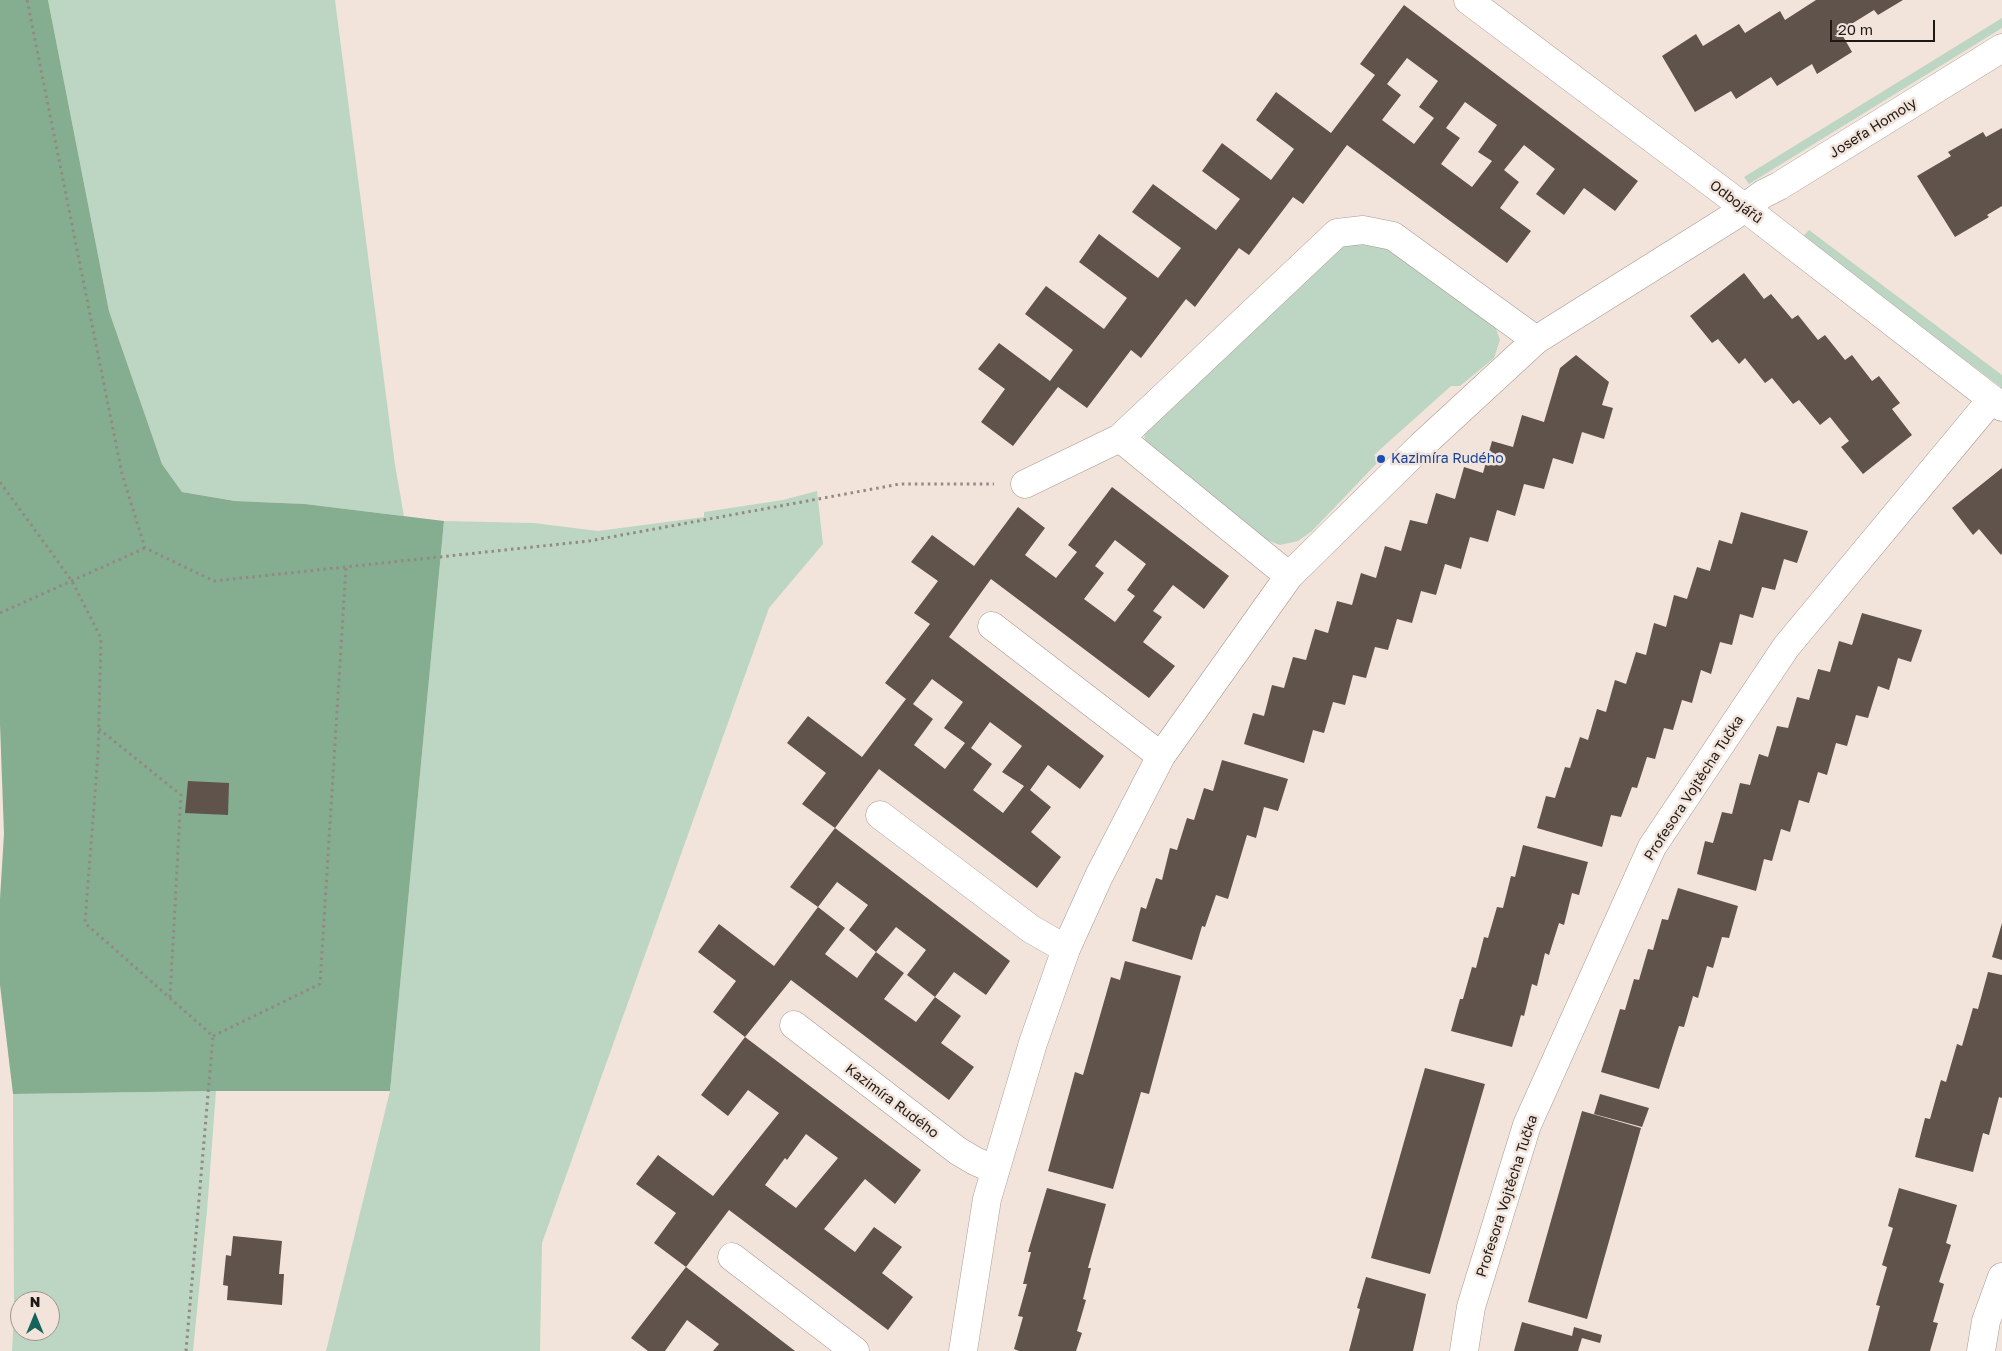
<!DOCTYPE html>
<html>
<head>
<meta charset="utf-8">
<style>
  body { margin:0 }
  #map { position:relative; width:2002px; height:1351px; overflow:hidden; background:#f2e4db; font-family:"Golos Text",sans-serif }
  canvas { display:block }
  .north { position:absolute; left:10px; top:1291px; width:50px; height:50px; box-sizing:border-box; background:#f2e4db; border:1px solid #9d938c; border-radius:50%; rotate:0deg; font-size:14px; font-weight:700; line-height:20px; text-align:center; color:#1e1916 }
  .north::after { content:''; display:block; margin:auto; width:18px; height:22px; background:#16635c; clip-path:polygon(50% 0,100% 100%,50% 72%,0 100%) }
  .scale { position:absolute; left:1830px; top:20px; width:105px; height:22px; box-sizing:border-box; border:2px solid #1e1916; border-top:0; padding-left:6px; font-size:15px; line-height:18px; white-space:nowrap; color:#1e1916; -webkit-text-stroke:4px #f2e4db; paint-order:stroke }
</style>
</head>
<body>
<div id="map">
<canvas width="2002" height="1351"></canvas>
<div class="north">N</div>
<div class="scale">20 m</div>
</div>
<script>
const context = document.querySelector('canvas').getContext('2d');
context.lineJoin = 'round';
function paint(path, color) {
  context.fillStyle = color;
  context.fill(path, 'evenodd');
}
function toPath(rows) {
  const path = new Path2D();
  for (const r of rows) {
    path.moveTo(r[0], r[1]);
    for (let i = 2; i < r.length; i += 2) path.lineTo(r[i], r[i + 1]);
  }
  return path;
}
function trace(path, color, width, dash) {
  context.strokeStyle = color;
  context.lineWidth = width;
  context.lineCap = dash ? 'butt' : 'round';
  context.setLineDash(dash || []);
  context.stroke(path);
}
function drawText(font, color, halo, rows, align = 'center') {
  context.font = font + ' "Golos Text",sans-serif';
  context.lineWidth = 5;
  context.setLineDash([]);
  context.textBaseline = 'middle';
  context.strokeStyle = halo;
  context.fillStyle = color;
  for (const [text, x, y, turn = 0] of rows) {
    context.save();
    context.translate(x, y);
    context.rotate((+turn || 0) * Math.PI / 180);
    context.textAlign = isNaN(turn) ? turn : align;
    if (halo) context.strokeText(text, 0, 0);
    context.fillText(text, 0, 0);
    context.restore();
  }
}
paint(toPath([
  [48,0,335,0,395,465,404,516,305,504,235,501,182,492,162,464,109,311],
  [2002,18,2002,28,1749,184,1744,177],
  [1809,230,2002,375,2002,388,1802,237],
  [1347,243,1383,245,1495,326,1500,340,1494,358,1460,386,1451,386,1374,455,1379,461,1312,531,1298,541,1280,545,1264,539,1146,447,1144,433,1330,249],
  [817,491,823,544,769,608,542,1243,540,1351,326,1351,390,1091,444,521,534,523,598,531,704,517,704,512,783,500],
  [216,1091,207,1211,193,1351,12,1351,14,1315,13,1094],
  [20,1301,50,1301,50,1331,20,1331]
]), '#bdd6c3');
paint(toPath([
  [0,0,48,0,109,311,162,464,182,492,235,501,305,504,444,521,390,1091,216,1091,13,1094,0,985,0,899,4,834,0,724]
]), '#85ae90');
paint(toPath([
  [1816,0,1903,0,1878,15,1874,10,1840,31,1852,52,1817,74,1812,64,1777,86,1771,77,1736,99,1731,91,1695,112,1662,56,1696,34,1703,46,1739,24,1745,33,1780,11,1785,20],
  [1404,5,1638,181,1615,211,1584,188,1564,215,1536,194,1555,169,1524,145,1504,170,1519,182,1500,208,1531,231,1507,263,1347,145,1303,204,1293,197,1249,255,1239,248,1195,307,1186,299,1141,358,1131,350,1087,408,1058,387,1013,446,981,422,1005,389,978,369,999,343,1050,381,1073,350,1025,314,1046,286,1104,329,1127,298,1079,262,1099,234,1158,278,1181,248,1132,212,1153,184,1216,230,1240,199,1202,171,1222,143,1271,180,1294,149,1256,120,1276,92,1331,133,1375,75,1360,64],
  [1407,58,1438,81,1419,107,1434,118,1414,144,1382,120,1401,95,1387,84],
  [1465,102,1497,125,1478,152,1492,161,1472,187,1441,164,1460,138,1446,128],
  [2002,128,2002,206,1987,215,1989,217,1955,237,1917,176,1951,156,1948,152,1983,132,1986,137],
  [1744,273,1764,299,1771,294,1792,319,1798,315,1818,340,1825,335,1845,360,1852,355,1872,381,1879,376,1900,403,1892,409,1912,435,1863,474,1841,447,1849,441,1830,417,1820,425,1799,400,1793,404,1772,378,1765,383,1745,358,1739,364,1718,339,1712,343,1690,316],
  [1576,355,1609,382,1602,405,1613,408,1604,439,1582,432,1573,464,1553,458,1544,489,1524,484,1515,516,1497,510,1488,542,1470,537,1461,569,1445,564,1436,595,1421,591,1412,623,1397,619,1388,650,1375,647,1366,678,1353,675,1345,705,1333,702,1324,733,1313,730,1304,763,1244,744,1253,713,1264,716,1272,685,1284,688,1293,657,1306,660,1315,629,1328,633,1337,601,1352,605,1361,573,1376,578,1385,546,1401,551,1410,520,1427,524,1436,493,1455,499,1464,467,1483,473,1492,441,1513,447,1522,415,1544,422,1560,368],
  [2002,468,2002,553,2001,555,1979,529,1973,535,1952,508],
  [1112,487,1229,576,1204,609,1173,585,1153,611,1162,617,1143,642,1175,666,1149,698,991,579,949,637,1104,756,1080,789,1048,765,1030,790,1051,807,1031,832,1061,857,1037,888,879,769,835,828,1010,961,986,995,954,972,935,997,961,1016,941,1043,974,1067,949,1100,791,980,745,1037,921,1170,895,1204,865,1179,824,1229,855,1252,874,1227,902,1247,882,1273,913,1297,888,1330,729,1210,686,1267,654,1243,676,1213,636,1184,658,1155,713,1196,779,1113,748,1090,728,1116,701,1095,745,1037,713,1012,736,981,698,952,719,924,774,966,818,907,845,928,825,954,857,978,876,952,849,930,868,905,837,882,818,907,790,887,835,828,802,804,826,773,787,743,808,716,862,757,906,699,885,683,930,624,914,613,938,581,911,562,932,535,974,566,1018,507,1045,528,1025,555,1056,578,1077,552,1068,545],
  [1115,540,1146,564,1127,590,1135,596,1115,622,1084,599,1104,573,1095,566],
  [932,679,963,702,944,728,965,743,945,769,914,745,933,719,913,704],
  [990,722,1022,746,1002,772,1024,786,1003,813,973,790,992,764,971,748],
  [896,927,926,950,907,975,935,997,916,1022,884,999,904,973,876,952],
  [806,1134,838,1158,796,1208,765,1185,785,1158,787,1160],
  [1741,512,1808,531,1797,563,1784,559,1775,590,1762,587,1753,618,1740,614,1732,645,1720,642,1711,674,1701,670,1692,703,1682,700,1673,730,1664,728,1655,759,1647,757,1637,788,1632,787,1621,817,1611,815,1602,847,1537,828,1546,796,1555,798,1565,767,1570,768,1580,737,1588,740,1597,709,1606,712,1615,680,1626,684,1636,652,1646,655,1654,623,1666,627,1674,595,1687,599,1697,567,1710,571,1719,540,1732,544],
  [1862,613,1922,630,1911,662,1898,658,1889,690,1878,686,1868,718,1856,715,1847,746,1836,743,1827,775,1818,772,1809,803,1799,800,1790,832,1781,829,1772,861,1764,859,1756,891,1697,874,1705,841,1713,843,1722,812,1732,814,1740,783,1750,785,1759,754,1768,757,1777,726,1788,728,1797,697,1809,700,1818,669,1830,672,1839,641,1852,645],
  [1222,760,1288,779,1278,811,1264,807,1256,838,1247,835,1228,899,1216,895,1205,927,1202,926,1192,960,1132,941,1141,907,1146,909,1156,878,1162,880,1170,848,1177,850,1187,818,1194,820,1204,788,1213,791],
  [188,781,229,783,228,815,185,813],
  [1523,845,1588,862,1579,895,1572,893,1564,925,1559,923,1549,955,1545,953,1537,986,1532,984,1524,1016,1521,1015,1512,1047,1451,1031,1460,999,1463,999,1472,967,1476,968,1484,937,1488,938,1497,907,1503,908,1511,876,1515,877],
  [1678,888,1738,906,1729,938,1722,937,1713,968,1707,966,1698,998,1693,996,1684,1027,1679,1026,1659,1089,1601,1072,1620,1009,1625,1010,1634,979,1639,980,1648,949,1653,950,1662,919,1668,920],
  [2002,923,2002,960,1992,957],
  [1125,961,1181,976,1149,1094,1141,1092,1113,1189,1048,1171,1075,1072,1083,1075,1111,977,1120,980],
  [1988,972,2002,975,2002,1098,1999,1097,1989,1135,1983,1133,1973,1172,1915,1157,1925,1118,1930,1119,1941,1080,1946,1082,1957,1044,1962,1046,1973,1008,1978,1009],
  [1425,1068,1485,1084,1430,1274,1371,1258],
  [1600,1094,1649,1108,1642,1127,1594,1114],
  [1582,1111,1641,1128,1587,1319,1528,1302],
  [1047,1188,1106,1204,1088,1268,1091,1268,1083,1299,1086,1300,1077,1331,1082,1333,1076,1351,1019,1351,1014,1349,1023,1317,1018,1316,1027,1284,1023,1284,1031,1252,1028,1252],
  [1899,1188,1957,1205,1946,1243,1951,1245,1939,1282,1944,1284,1933,1322,1938,1323,1930,1351,1868,1351,1880,1306,1876,1305,1887,1267,1882,1265,1893,1228,1888,1226],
  [233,1236,282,1241,279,1274,284,1274,282,1305,227,1300,228,1286,223,1285,226,1255,231,1256],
  [686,1267,743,1311,795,1351,713,1351,719,1344,687,1320,665,1351,648,1351,631,1338],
  [1366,1277,1426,1294,1413,1351,1349,1351,1360,1309,1357,1308],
  [1522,1322,1572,1336,1574,1327,1602,1335,1600,1343,1582,1338,1578,1351,1514,1351]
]), '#5f534c');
const street = toPath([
  [1468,0,1745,208,2002,407],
  [1120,438,1289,576],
  [1025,484,1120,438,1337,233,1363,230,1393,236,1536,340],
  [992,626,1161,756],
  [880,815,1031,929,1066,949],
  [794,1025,958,1151,975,1161,995,1170],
  [732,1257,855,1351],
  [963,1351,987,1199,1033,1043,1066,949,1099,876,1161,756,1289,576,1421,446,1536,340,1732,217,1763,194,1779,186,2002,48],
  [1464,1351,1471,1307,1527,1125,1652,847,1786,647,1992,399],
  [1981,1351,1986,1321,2002,1277]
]);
trace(street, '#a79a92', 29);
trace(toPath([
  [27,0,122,474,145,548,214,581,589,541,900,484,994,484],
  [0,482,72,581,101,638,98,754,85,923,213,1036],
  [0,613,145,548],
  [99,729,181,795,170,998],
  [213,1036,320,984,346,567],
  [186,1351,213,1036]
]), '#938983', 3, [2.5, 4]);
trace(street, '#fff', 28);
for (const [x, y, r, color] of [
  [1381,459,5,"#1a4fb4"]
]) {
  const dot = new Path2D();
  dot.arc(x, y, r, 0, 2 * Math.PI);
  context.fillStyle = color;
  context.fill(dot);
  trace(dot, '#f2e4db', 2);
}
drawText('14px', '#1e1916', '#f2e4db', [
  ["Josefa Homoly",1873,128,-32],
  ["Odbojářů",1736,202,37],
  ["Profesora Vojtěcha Tučka",1694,788,-57],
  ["Kazimíra Rudého",892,1101,37],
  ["Profesora Vojtěcha Tučka",1507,1196,-72]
]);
drawText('14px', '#164399', '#f2e4db', [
  ["Kazimíra Rudého",1391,459]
], 'left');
</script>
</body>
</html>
